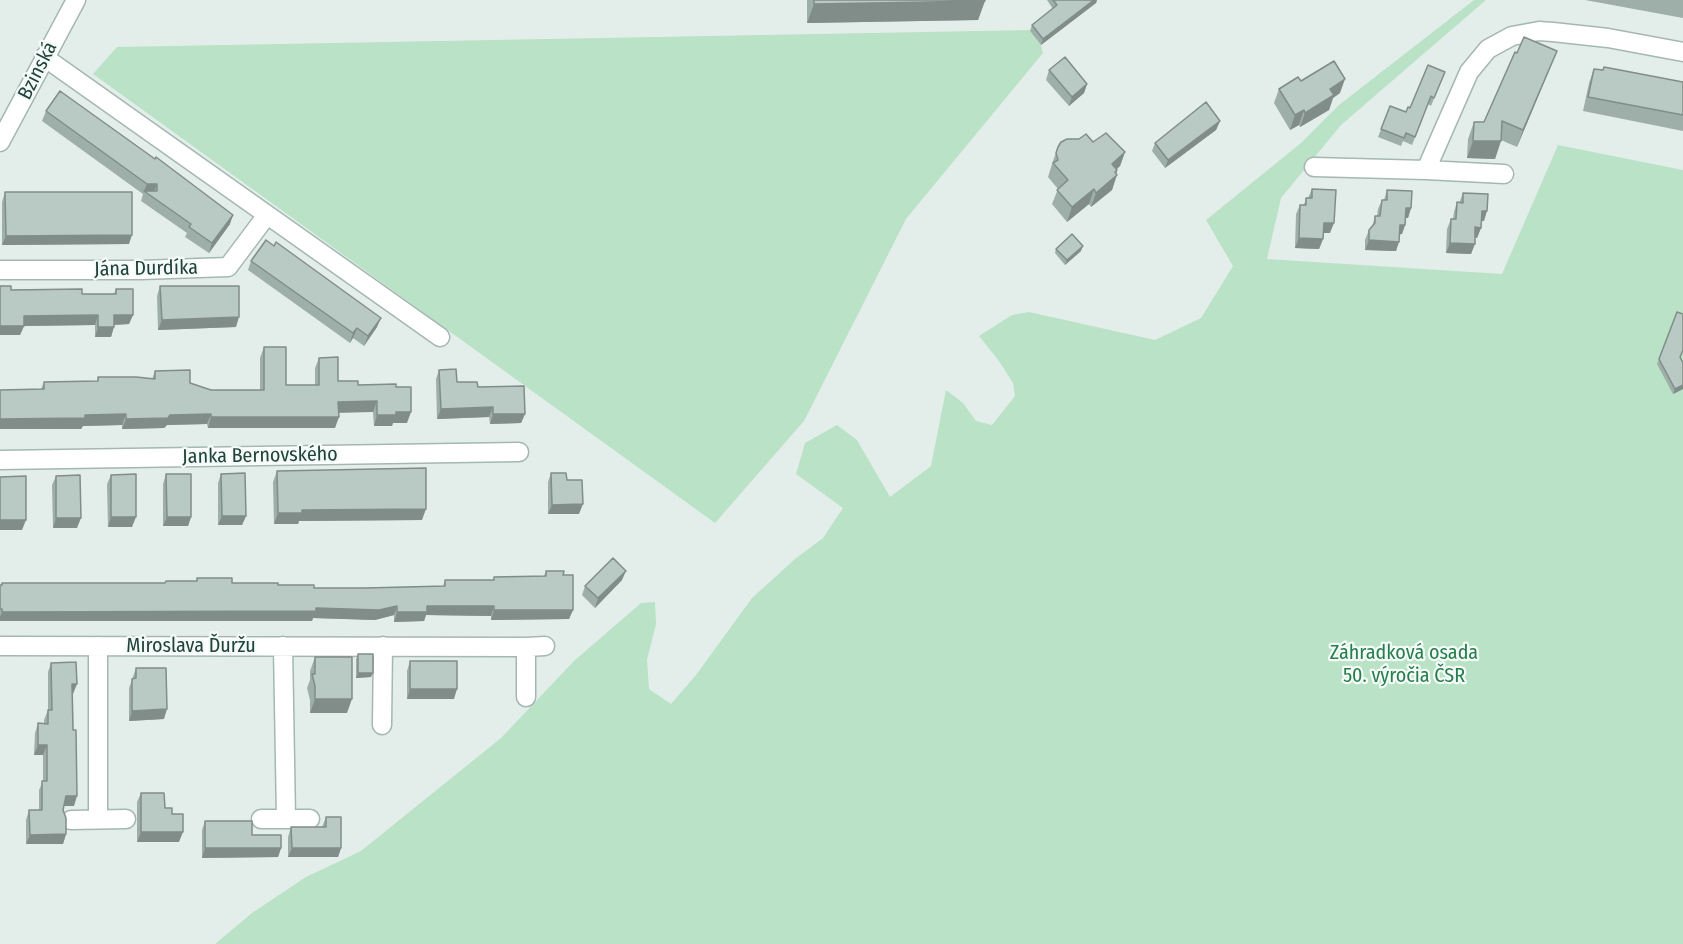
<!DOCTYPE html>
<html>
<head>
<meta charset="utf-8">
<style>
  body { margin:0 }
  canvas { display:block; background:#e3eeea }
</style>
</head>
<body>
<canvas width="1683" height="944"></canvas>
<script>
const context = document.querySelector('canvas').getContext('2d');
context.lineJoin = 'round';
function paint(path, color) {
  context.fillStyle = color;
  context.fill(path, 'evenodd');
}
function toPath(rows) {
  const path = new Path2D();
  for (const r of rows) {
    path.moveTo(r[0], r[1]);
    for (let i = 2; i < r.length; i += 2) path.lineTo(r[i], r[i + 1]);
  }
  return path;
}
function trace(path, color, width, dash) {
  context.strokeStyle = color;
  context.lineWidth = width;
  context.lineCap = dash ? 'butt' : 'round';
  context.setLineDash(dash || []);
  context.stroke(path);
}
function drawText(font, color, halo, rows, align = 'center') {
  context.font = font + ' "Fira Sans Condensed",sans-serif';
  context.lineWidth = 4.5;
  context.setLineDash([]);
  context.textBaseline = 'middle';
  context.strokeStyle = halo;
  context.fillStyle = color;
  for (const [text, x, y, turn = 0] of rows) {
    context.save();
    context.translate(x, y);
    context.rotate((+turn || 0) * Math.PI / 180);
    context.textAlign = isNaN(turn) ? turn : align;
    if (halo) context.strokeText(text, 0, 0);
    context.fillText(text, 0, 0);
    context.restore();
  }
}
paint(toPath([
  [1474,0,1486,0,1341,125,1281,198,1267,259,1502,274,1558,145,1683,170,1683,944,215,944,252,913,306,877,361,851,501,738,574,661,641,603,655,602,656,624,647,660,649,689,671,704,696,675,752,598,795,559,823,538,843,508,796,474,805,443,837,425,857,440,890,497,931,466,946,390,963,403,976,421,992,425,1015,396,1013,383,999,361,979,336,1012,315,1029,312,1155,340,1201,318,1233,266,1206,220,1301,143,1339,105],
  [1032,30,1030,31,1041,45,1043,53,906,219,804,421,715,523,93,74,117,47]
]), '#b9e2c6');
const minor = toPath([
  [44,57,440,337],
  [0,142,76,0],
  [1314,167,1426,170,1469,72,1488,49,1512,36,1539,31,1553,32,1608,38,1683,52],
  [1426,170,1504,174],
  [0,270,141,270,228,267,267,215],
  [0,460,519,452],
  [0,646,526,647,545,646],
  [98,646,98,819],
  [283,646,286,819],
  [526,697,526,647],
  [382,725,383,646],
  [261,819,310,819],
  [71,820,126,819]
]);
trace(minor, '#a5b7b2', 21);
trace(minor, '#fff', 18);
paint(toPath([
  [807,0,985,0,978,20,807,23],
  [1047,0,1097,0,1096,3,1041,45,1030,31,1032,25,1053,9],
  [1585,0,1683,0,1683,18],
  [1557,51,1550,68,1517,147,1501,140,1495,159,1467,158,1468,139,1474,122,1484,122,1517,53],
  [1604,67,1683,82,1683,131,1583,111,1589,83,1594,69,1603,70],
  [1049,70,1087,84,1084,93,1069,106,1046,80],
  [1445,72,1431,106,1428,104,1412,145,1403,141,1401,146,1378,137,1390,106,1406,112],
  [1301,81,1340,93,1333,98,1329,110,1300,127,1299,125,1290,130,1274,103,1279,89],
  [46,111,230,224,209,253,185,237,187,233,141,201,143,194,42,121],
  [1220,121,1216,130,1165,168,1152,151,1155,143],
  [1093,142,1125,152,1120,166,1117,169,1117,170,1112,190,1091,207,1089,204,1067,222,1052,204,1058,189,1048,177,1053,161,1058,147],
  [1312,189,1330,233,1323,233,1323,239,1319,249,1295,248,1296,214,1300,205,1304,205,1306,198,1308,198],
  [1387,190,1411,208,1408,218,1406,218,1405,225,1402,234,1399,234,1396,251,1365,250,1365,240,1369,230,1372,227,1375,216,1377,216,1378,209,1382,200,1384,200],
  [5,192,129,244,2,245,2,202],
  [1463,193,1484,221,1481,221,1481,228,1477,238,1475,237,1471,254,1446,253,1447,229,1451,219,1453,219,1454,212,1457,202,1459,203],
  [1056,249,1081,251,1065,265,1055,253],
  [251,261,377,327,364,346,353,338,350,343,248,270],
  [160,286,236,327,158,330,157,296],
  [116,289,133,315,129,324,114,325,111,337,95,337,95,325,24,326,20,335,11,290,82,294,114,294],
  [1677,312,1680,358,1683,363,1683,389,1673,394,1657,364],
  [264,347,286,385,315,385,315,368,319,358,338,381,358,385,396,387,407,423,393,423,392,426,374,426,373,412,339,412,335,428,208,428,207,424,167,425,164,428,122,429,122,425,83,426,81,429,0,429,0,390,41,389,44,382,97,381,98,377,152,379,155,371,211,390,260,390,260,358],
  [439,370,457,382,478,387,525,414,521,423,490,424,489,417,437,419,436,379],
  [277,471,422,520,299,521,298,524,274,524,273,482],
  [551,473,567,480,579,514,548,514,548,482],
  [166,474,191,517,188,526,163,526,163,484],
  [221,474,246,516,242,525,218,525,218,483],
  [111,475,132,527,108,527,107,484],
  [56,476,77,528,53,528,52,485],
  [546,571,563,575,573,610,569,619,491,620,491,616,426,615,424,621,394,622,394,615,375,620,313,618,312,621,0,621,0,585,1,585,2,583,165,583,196,581,197,578,232,583,314,588,365,588,443,586,445,580,493,580,494,577,544,576],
  [622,580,595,608,582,595,585,586],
  [358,654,371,677,356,678,356,659],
  [315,657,347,713,310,713,310,700,307,688,310,680,310,671],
  [410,661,454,699,407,699,407,671],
  [51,663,73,694,74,806,64,806,63,810,66,834,63,844,26,844,26,820,29,810,39,810,39,790,43,781,43,755,34,755,35,733,38,723,44,723,44,720,48,710,48,672],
  [136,668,164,719,129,721,129,688],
  [141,793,165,808,172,814,179,842,137,842,137,802],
  [326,817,341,848,338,857,288,857,288,837,291,827,322,827],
  [205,821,252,835,281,848,278,857,202,858,202,830]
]), '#9eaea8');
paint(toPath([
  [1094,0,1097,0,1096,3,1041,45,1043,39],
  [985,1,978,20,807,23,814,4],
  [1557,51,1550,68,1517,147,1523,130],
  [1345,79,1340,93,1333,98,1329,110,1300,127,1305,113,1330,89],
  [1087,84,1084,93,1069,106,1072,97],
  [1304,110,1299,125,1290,130,1295,115],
  [1220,121,1216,130,1165,168,1168,160],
  [1473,141,1501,141,1495,159,1467,158],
  [1125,152,1120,166,1107,178,1112,164],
  [1117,170,1115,178,1117,175,1112,190,1091,207,1096,193],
  [147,184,157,184,153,194,144,191],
  [1094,189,1089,204,1067,222,1072,207],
  [1406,208,1411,208,1408,218,1403,218],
  [1482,211,1487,211,1484,221,1478,221],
  [233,215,230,224,209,253,212,243],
  [1324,223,1334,223,1330,233,1320,233],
  [1400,225,1405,225,1402,234,1396,235],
  [1475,227,1481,228,1477,238,1472,237],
  [132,235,129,244,2,245,6,236],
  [1299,238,1323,239,1319,249,1295,248],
  [1369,240,1399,242,1396,251,1365,250],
  [1450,243,1475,244,1471,254,1446,253],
  [1083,246,1081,251,1065,265,1067,260],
  [98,315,95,325,24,326,20,335,0,335,0,326,24,316],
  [114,315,133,315,129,324,111,325],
  [239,317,236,327,158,330,162,320],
  [381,318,377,327,364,346,368,336],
  [98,327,114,327,111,337,95,337],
  [357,328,353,338,350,343,353,333],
  [1683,385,1683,389,1673,394,1675,389],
  [377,401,373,412,334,413,338,402],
  [493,407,489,417,437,419,441,409],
  [396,412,411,412,407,423,393,423,392,426,374,426,377,415],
  [126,414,122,425,83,426,81,429,0,429,0,419,85,415],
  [211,414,207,424,167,425,164,428,122,429,126,419,170,415],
  [493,414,525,414,521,423,490,424],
  [211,417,339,417,335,428,208,428],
  [583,504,579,514,548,514,552,505],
  [426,509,422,520,299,521,298,524,274,524,278,513,302,510],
  [222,516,246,516,242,525,218,525],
  [111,517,136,517,132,527,108,527],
  [167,517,191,517,188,526,163,526],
  [56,518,81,518,77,528,53,528],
  [0,520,26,520,22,530,0,530],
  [626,571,622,580,595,608,598,598],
  [397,606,394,615,375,620,313,618,312,621,0,621,0,617,2,612,316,608],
  [427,606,494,606,491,616,426,615,424,621,394,622,397,612],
  [494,610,573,610,569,619,491,620],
  [358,673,373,673,371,677,356,678],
  [72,684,77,684,73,694,69,694],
  [410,689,457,689,454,699,407,699],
  [315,699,352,699,347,713,310,713],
  [167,709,164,719,129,721,132,711],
  [38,745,47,745,43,755,34,755],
  [66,796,77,796,74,806,63,806],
  [141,832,183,832,179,842,137,842],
  [66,834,63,844,26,844,30,835],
  [205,848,281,848,278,857,202,858],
  [292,848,341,848,338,857,288,857]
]), '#818d88');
const building = toPath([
  [814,0,985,0,985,1,814,4,814,0],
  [1053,0,1094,0,1043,39,1032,25,1057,5,1053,0],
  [1524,37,1557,51,1523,130,1502,121,1501,141,1473,141,1474,122,1484,122,1515,52,1517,53,1524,37],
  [1065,57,1087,84,1072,97,1049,70,1065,57],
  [1334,61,1345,79,1330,89,1334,95,1305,113,1304,110,1295,115,1279,89,1298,77,1301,81,1334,61],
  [1428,65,1445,72,1434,98,1431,96,1415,137,1406,133,1404,138,1381,129,1390,106,1406,112,1408,107,1410,108,1428,65],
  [1604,67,1683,82,1683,115,1588,97,1594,69,1603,70,1604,67],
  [60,91,155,159,156,157,233,215,212,243,189,227,191,224,144,191,157,191,157,184,147,184,46,111,60,91],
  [1206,102,1220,121,1168,160,1155,143,1206,102],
  [1106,133,1125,152,1112,164,1117,170,1115,172,1117,175,1096,193,1094,189,1072,207,1057,190,1068,180,1053,163,1058,160,1056,153,1058,147,1061,142,1067,139,1079,139,1086,134,1093,142,1106,133],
  [1312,189,1336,190,1334,223,1324,223,1323,239,1299,238,1300,205,1306,205,1306,198,1312,198,1312,189],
  [1387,190,1412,191,1411,208,1406,208,1405,225,1400,225,1399,242,1369,240,1369,230,1375,223,1375,216,1380,216,1382,200,1387,200,1387,190],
  [5,192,132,192,132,235,6,236,5,192],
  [1463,193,1488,194,1487,211,1482,211,1481,228,1475,227,1475,244,1450,243,1451,219,1456,219,1457,202,1463,203,1463,193],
  [1072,234,1083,246,1067,260,1056,249,1072,234],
  [266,240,274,246,276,242,381,318,368,336,357,328,353,333,251,261,266,240],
  [0,286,11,286,11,290,82,289,82,294,116,294,116,289,133,289,133,315,114,315,114,327,98,327,98,315,24,316,24,326,0,326,0,286],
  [160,286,239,286,239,317,162,320,160,286],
  [1677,312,1683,314,1683,350,1680,357,1683,363,1683,385,1675,389,1659,359,1677,312],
  [264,347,286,347,286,385,319,385,319,358,338,357,338,381,358,381,358,385,396,384,396,387,411,387,411,412,396,412,396,415,377,415,377,401,338,402,339,417,211,417,211,414,170,415,168,418,126,419,126,414,85,415,85,418,0,419,0,390,44,389,44,382,98,381,98,377,136,377,155,379,155,371,190,370,190,383,211,390,264,390,264,347],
  [456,369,457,382,477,382,478,387,524,386,525,414,493,414,493,407,441,409,439,370,456,369],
  [426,468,426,509,302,510,302,513,278,513,277,471,426,468],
  [245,473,246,516,222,516,221,474,245,473],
  [551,473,566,473,567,480,582,480,583,504,552,505,551,473],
  [136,474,136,517,111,517,111,475,136,474],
  [166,474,191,474,191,517,167,517,166,474],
  [80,475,81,518,56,518,56,476,80,475],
  [26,476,26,520,0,520,0,477,26,476],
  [613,558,626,571,598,598,585,586,613,558],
  [546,571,564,571,563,575,573,575,573,610,494,610,494,606,427,606,427,612,397,612,397,606,379,610,316,608,316,611,2,612,2,609,0,609,0,585,2,585,2,583,165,583,166,581,197,581,197,578,232,578,232,583,278,583,278,585,314,585,314,588,365,588,445,586,445,580,494,580,494,577,546,576,546,571],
  [358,654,373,654,373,673,358,673,358,654],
  [315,657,352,657,352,699,315,699,315,686,312,674,315,674,315,657],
  [410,661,457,661,457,689,410,689,410,661],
  [76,662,77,684,72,684,73,730,76,730,77,796,66,796,63,810,66,818,66,834,30,835,29,810,42,810,42,781,47,781,47,745,38,745,38,723,48,724,48,710,52,710,51,663,76,662],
  [136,668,166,668,167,709,132,711,132,679,136,678,136,668],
  [141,793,164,793,165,808,172,808,172,814,183,814,183,832,141,832,141,793],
  [326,817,341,817,341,848,292,848,291,827,326,827,326,817],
  [205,821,252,821,252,835,281,835,281,848,205,848,205,821]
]);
paint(building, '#b8cac3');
trace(building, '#818d88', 1.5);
drawText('20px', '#20423a', '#f4faf7', [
  ["Bzinská",38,71,-63],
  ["Jána Durdíka",146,269,-1],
  ["Janka Bernovského",260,456,-1],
  ["Miroslava Ďuržu",191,646]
]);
drawText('20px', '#257e4b', '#f4faf7', [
  ["Záhradková osada",1404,653],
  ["50. výročia ČSR",1404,676]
]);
</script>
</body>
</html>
